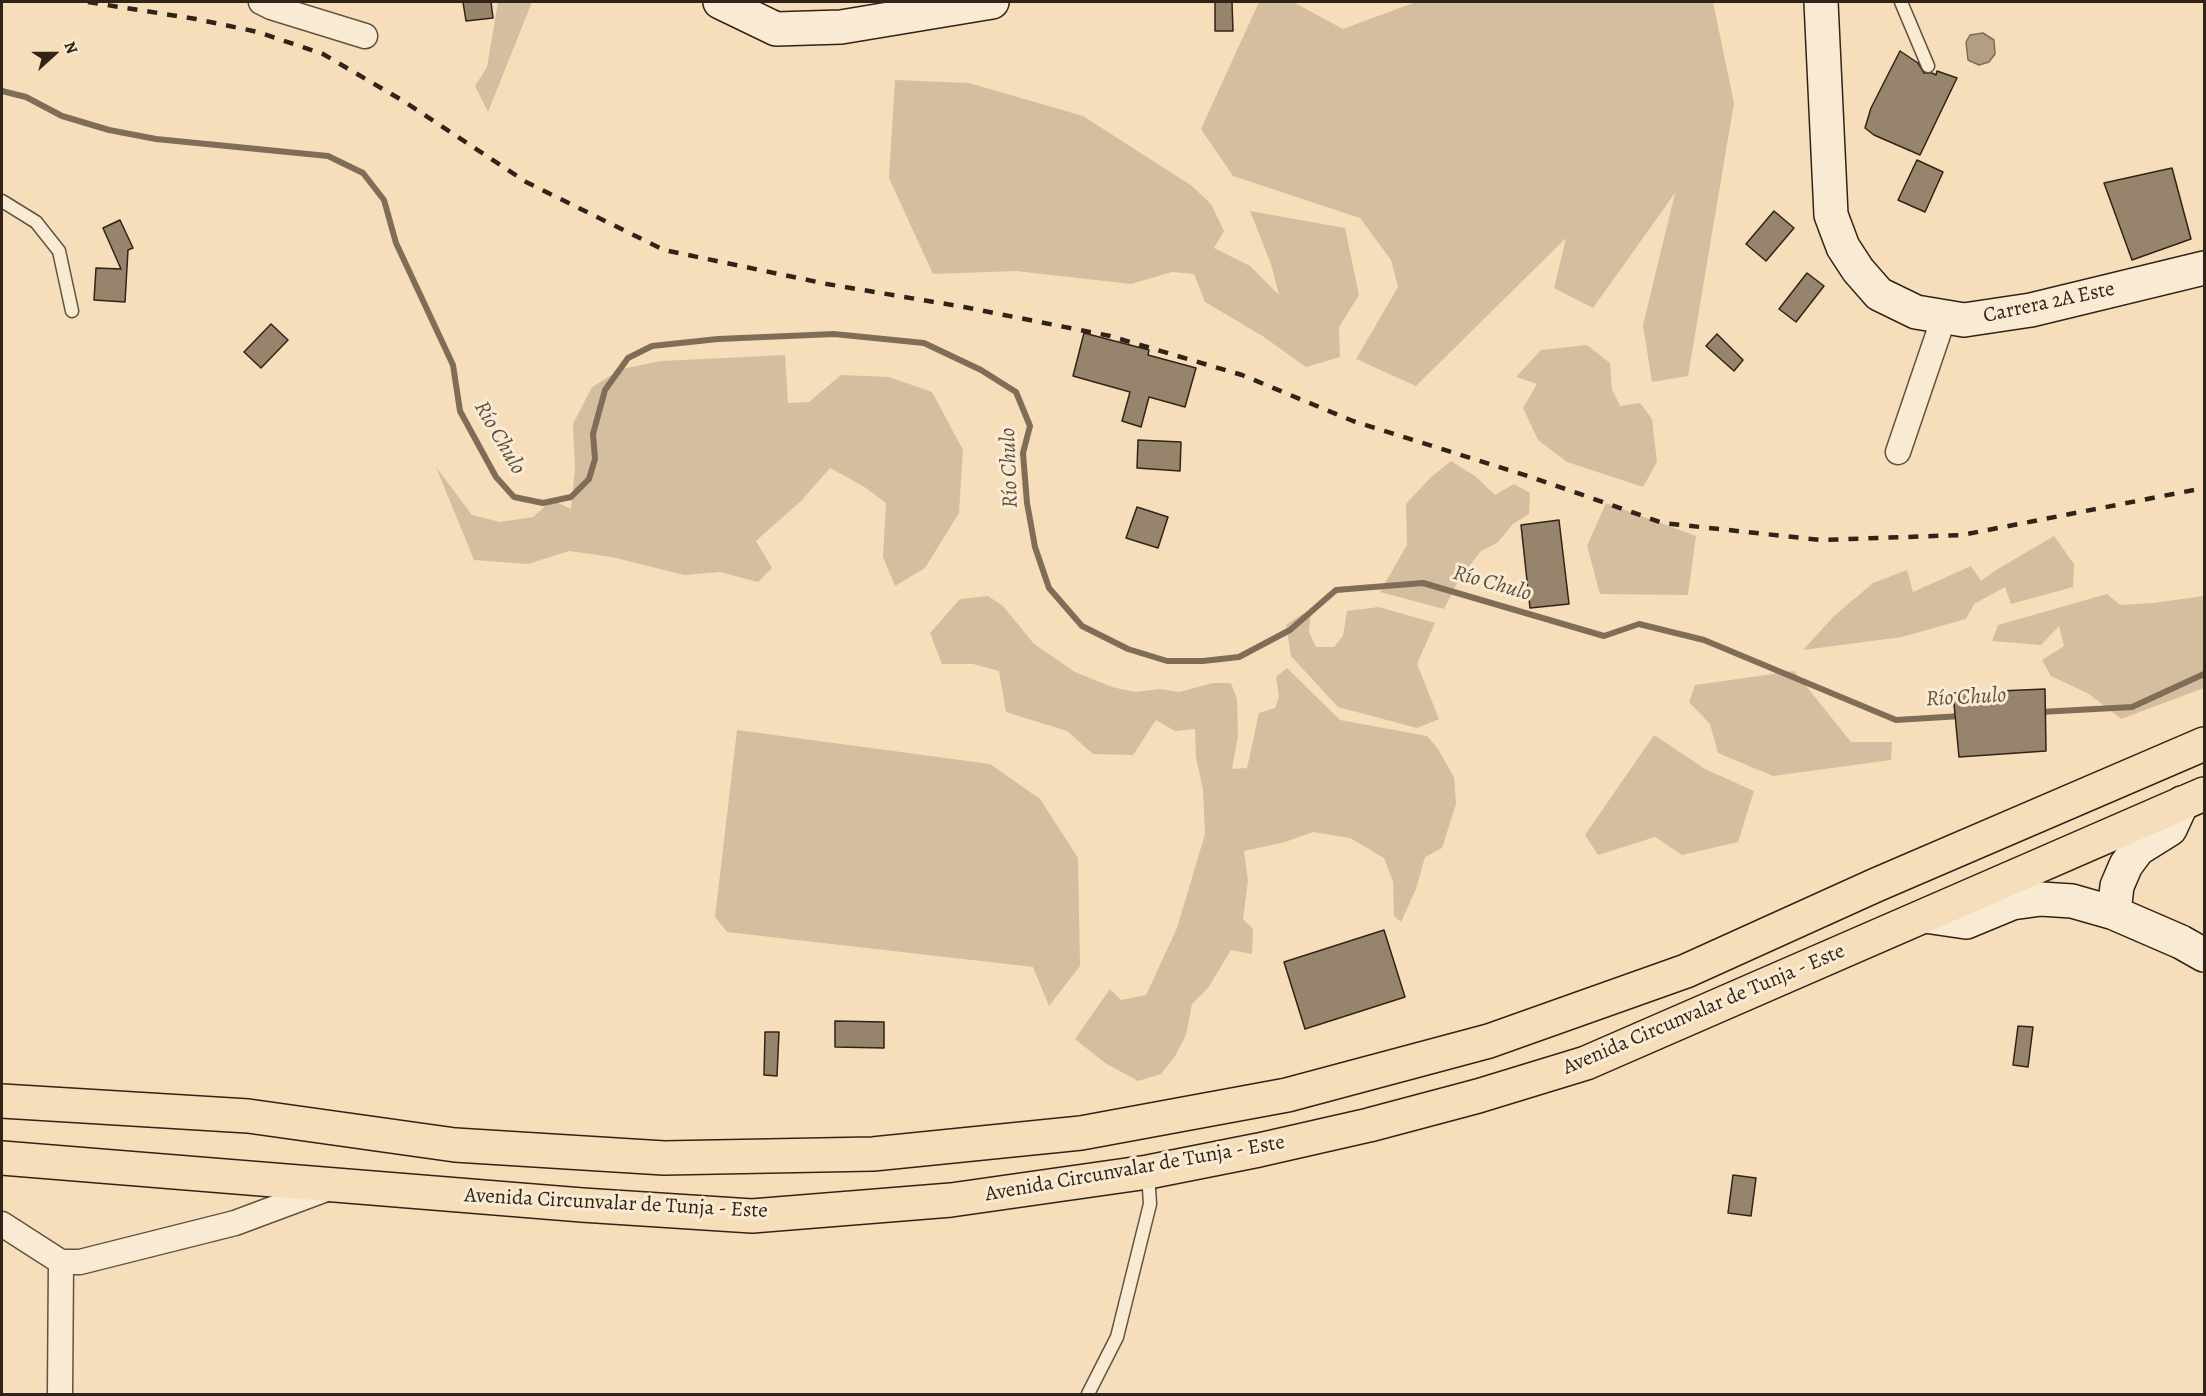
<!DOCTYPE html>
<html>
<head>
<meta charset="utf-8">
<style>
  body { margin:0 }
  #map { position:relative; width:2206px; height:1396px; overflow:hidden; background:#f6debb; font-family:Alegreya,serif }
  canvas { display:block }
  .frame { position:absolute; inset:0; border:3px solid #312317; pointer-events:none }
  .north { position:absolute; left:24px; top:24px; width:60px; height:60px; -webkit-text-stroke:4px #f9ead3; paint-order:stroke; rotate:69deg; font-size:16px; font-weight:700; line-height:24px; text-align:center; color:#312317 }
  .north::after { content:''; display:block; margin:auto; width:21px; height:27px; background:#312317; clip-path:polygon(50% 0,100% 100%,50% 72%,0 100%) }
</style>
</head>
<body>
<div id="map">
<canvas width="2206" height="1396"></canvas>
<div class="frame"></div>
<div class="north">N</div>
</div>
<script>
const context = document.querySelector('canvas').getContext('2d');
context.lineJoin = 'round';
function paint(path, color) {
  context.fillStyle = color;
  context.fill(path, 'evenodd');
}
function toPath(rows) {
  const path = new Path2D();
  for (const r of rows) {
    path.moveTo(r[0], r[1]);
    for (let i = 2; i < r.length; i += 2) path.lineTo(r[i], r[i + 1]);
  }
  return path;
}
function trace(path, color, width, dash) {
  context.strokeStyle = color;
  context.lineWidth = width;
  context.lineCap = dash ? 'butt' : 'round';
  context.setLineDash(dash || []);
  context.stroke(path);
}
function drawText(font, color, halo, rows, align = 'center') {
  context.font = font + ' Alegreya,serif';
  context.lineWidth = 6;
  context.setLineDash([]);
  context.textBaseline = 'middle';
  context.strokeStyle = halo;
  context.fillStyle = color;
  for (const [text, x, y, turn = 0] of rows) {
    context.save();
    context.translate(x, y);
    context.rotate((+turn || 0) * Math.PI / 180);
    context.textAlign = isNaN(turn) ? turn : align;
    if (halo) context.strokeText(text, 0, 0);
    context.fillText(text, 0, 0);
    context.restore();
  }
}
paint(toPath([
  [498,2,532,2,488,112,475,86,487,67],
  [1259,2,1293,2,1343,29,1416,2,1713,2,1734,103,1688,376,1652,382,1643,325,1675,193,1593,308,1554,288,1566,238,1416,386,1356,359,1398,287,1391,260,1360,218,1233,176,1201,129],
  [895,80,969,83,1083,116,1192,186,1211,204,1224,231,1214,248,1250,266,1279,295,1271,264,1250,211,1345,228,1359,295,1339,327,1340,357,1306,367,1264,337,1205,302,1194,274,1172,272,1131,284,1016,271,933,274,889,178],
  [1587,345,1610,363,1612,389,1620,406,1640,403,1652,419,1657,462,1643,487,1567,462,1538,440,1523,408,1537,384,1516,377,1541,350],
  [785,355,788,403,809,402,841,375,889,377,932,392,963,450,959,513,925,568,895,586,883,557,886,503,863,486,830,468,802,500,756,541,772,568,758,582,720,572,684,575,612,557,569,551,528,564,474,560,436,467,472,515,500,522,533,517,552,500,571,509,575,468,573,424,592,387,622,369,661,361],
  [1451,461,1475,476,1495,495,1514,484,1530,493,1529,514,1513,524,1497,543,1481,551,1459,579,1444,609,1380,592,1407,545,1406,504,1431,477],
  [1606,503,1696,536,1688,595,1600,594,1587,546],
  [2054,536,2074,564,2073,587,2011,604,2005,587,1974,604,1966,619,1902,637,1803,650,1834,616,1873,583,1907,570,1913,592,1971,566,1981,581,1996,570],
  [2107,594,2120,605,2153,603,2204,596,2204,688,2121,719,2089,694,2051,676,2042,660,2064,646,2059,626,2041,645,1992,641,1998,625],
  [988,596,1003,606,1034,644,1075,672,1112,687,1135,692,1160,689,1179,692,1213,683,1231,683,1237,699,1238,736,1232,769,1247,768,1259,713,1275,708,1279,696,1276,677,1287,668,1340,720,1427,736,1438,749,1454,777,1456,804,1442,848,1425,857,1416,889,1401,922,1394,916,1393,882,1384,858,1350,838,1313,832,1285,842,1244,851,1248,881,1243,919,1253,929,1252,954,1231,950,1208,988,1192,1004,1186,1035,1175,1056,1161,1074,1138,1081,1105,1063,1075,1039,1110,989,1121,1000,1146,995,1177,928,1205,834,1203,790,1196,757,1195,729,1175,731,1156,720,1133,755,1093,754,1067,731,1006,712,999,671,973,664,942,664,930,633,960,599],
  [1379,607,1435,623,1417,664,1439,719,1417,728,1338,707,1291,656,1286,625,1302,614,1311,612,1309,632,1316,647,1334,647,1343,636,1347,611],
  [1794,671,1851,742,1892,742,1891,760,1773,776,1718,753,1710,724,1689,702,1695,685],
  [737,730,990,764,1040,799,1078,858,1080,966,1049,1006,1033,967,727,932,715,917],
  [1654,735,1705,769,1754,791,1738,842,1682,855,1655,837,1598,855,1585,835]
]), '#d5be9f');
const water = toPath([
  [1983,33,1994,40,1995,54,1989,62,1979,65,1968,60,1966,42,1970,35,1983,33]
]);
paint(water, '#b39e83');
trace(water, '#7f6d58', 1.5);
trace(toPath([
  [2,91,26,97,62,116,109,130,156,139,328,156,363,173,384,200,396,243,453,365,460,411,496,477,514,497,543,503,571,497,589,479,595,459,593,434,605,390,628,358,652,346,718,339,834,334,924,343,981,370,1016,392,1030,426,1023,453,1027,503,1035,547,1049,588,1082,626,1128,649,1167,661,1203,661,1239,657,1290,630,1336,590,1423,583,1604,636,1639,624,1704,640,1896,720,1961,716],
  [2040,712,2132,707,2204,674]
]), '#7f6d58', 6);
const building = toPath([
  [463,2,491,2,493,18,466,21,463,2],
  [1215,2,1232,2,1233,31,1215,31,1215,2],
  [1900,51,1918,63,1924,73,1932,73,1936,75,1937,71,1957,78,1920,155,1874,135,1865,128,1871,108,1900,51],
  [1917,160,1943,172,1925,212,1898,200,1917,160],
  [2172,168,2191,239,2132,260,2104,183,2172,168],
  [1774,211,1794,228,1766,261,1746,244,1774,211],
  [120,220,133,248,128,250,125,302,94,300,96,268,121,269,103,228,120,220],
  [1807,273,1824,286,1796,322,1779,309,1807,273],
  [271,324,288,340,261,368,244,352,271,324],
  [1084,333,1149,350,1148,355,1196,368,1185,407,1149,397,1141,427,1122,421,1130,392,1073,376,1084,333],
  [1717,334,1743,360,1734,371,1706,346,1717,334],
  [1138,440,1181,442,1180,471,1137,468,1138,440],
  [1137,507,1168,517,1158,548,1126,538,1137,507],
  [1559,520,1569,604,1530,608,1521,525,1559,520],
  [2045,689,2046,751,1959,757,1953,693,2045,689],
  [1384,930,1405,997,1305,1029,1284,962,1384,930],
  [835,1021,884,1022,884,1048,835,1047,835,1021],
  [2018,1026,2033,1027,2028,1067,2013,1065,2018,1026],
  [765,1032,779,1032,777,1076,764,1075,765,1032],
  [1733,1175,1756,1178,1751,1216,1728,1213,1733,1175]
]);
paint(building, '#97846c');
trace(building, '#312317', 1.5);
const lane = toPath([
  [1901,2,1928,66],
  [2,201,36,222,59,251,72,311],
  [1088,1394,1117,1337,1150,1204,1148,1173]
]);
const street = toPath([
  [261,2,271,7,365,36],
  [1898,452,1944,317],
  [2,1224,61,1262,80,1262,235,1223,329,1188],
  [60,1394,61,1262]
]);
const secondary = toPath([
  [720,2,776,29,841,27,992,2],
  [1821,2,1831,215,1843,247,1858,270,1879,294,1916,312,1964,320,2031,310,2204,268],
  [2114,913,2117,886,2126,865,2138,849,2170,829,2182,803],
  [1925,916,1966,922,2012,903,2041,899,2072,901,2114,913,2181,942,2204,955]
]);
const highway = toPath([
  [2,1101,248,1116,455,1145,664,1158,873,1154,1081,1133,1287,1095,1489,1041,1686,971,1876,885,2204,744],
  [2,1158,582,1205,752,1216,951,1200,1148,1172,1259,1150,1369,1125,1478,1096,1586,1063,2204,794]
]);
trace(lane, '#625240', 15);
trace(street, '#625240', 27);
trace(secondary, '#312317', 36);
trace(highway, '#312317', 36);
trace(lane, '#f9ead3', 12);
trace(street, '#f9ead3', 24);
trace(secondary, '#f9ead3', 33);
trace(highway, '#f6debb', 33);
trace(toPath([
  [88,2,196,19,258,32,323,54,405,102,526,182,664,250,827,284,964,307,1110,336,1242,375,1353,421,1528,476,1663,523,1821,540,1962,535,2204,488]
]), '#312317', 4.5, [10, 10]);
drawText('21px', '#312317', '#f9ead3', [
  ["Carrera 2A Este",2049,303,-12],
  ["Avenida Circunvalar de Tunja - Este",1704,1010,-23],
  ["Avenida Circunvalar de Tunja - Este",1135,1169,-10],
  ["Avenida Circunvalar de Tunja - Este",616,1204,3]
]);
drawText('italic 22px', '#5e4e3d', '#f9ead3', [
  ["Río Chulo",499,438,60],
  ["Río Chulo",1010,468,-92],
  ["Río Chulo",1492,584,16],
  ["Río Chulo",1966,698,-3]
]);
</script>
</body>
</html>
